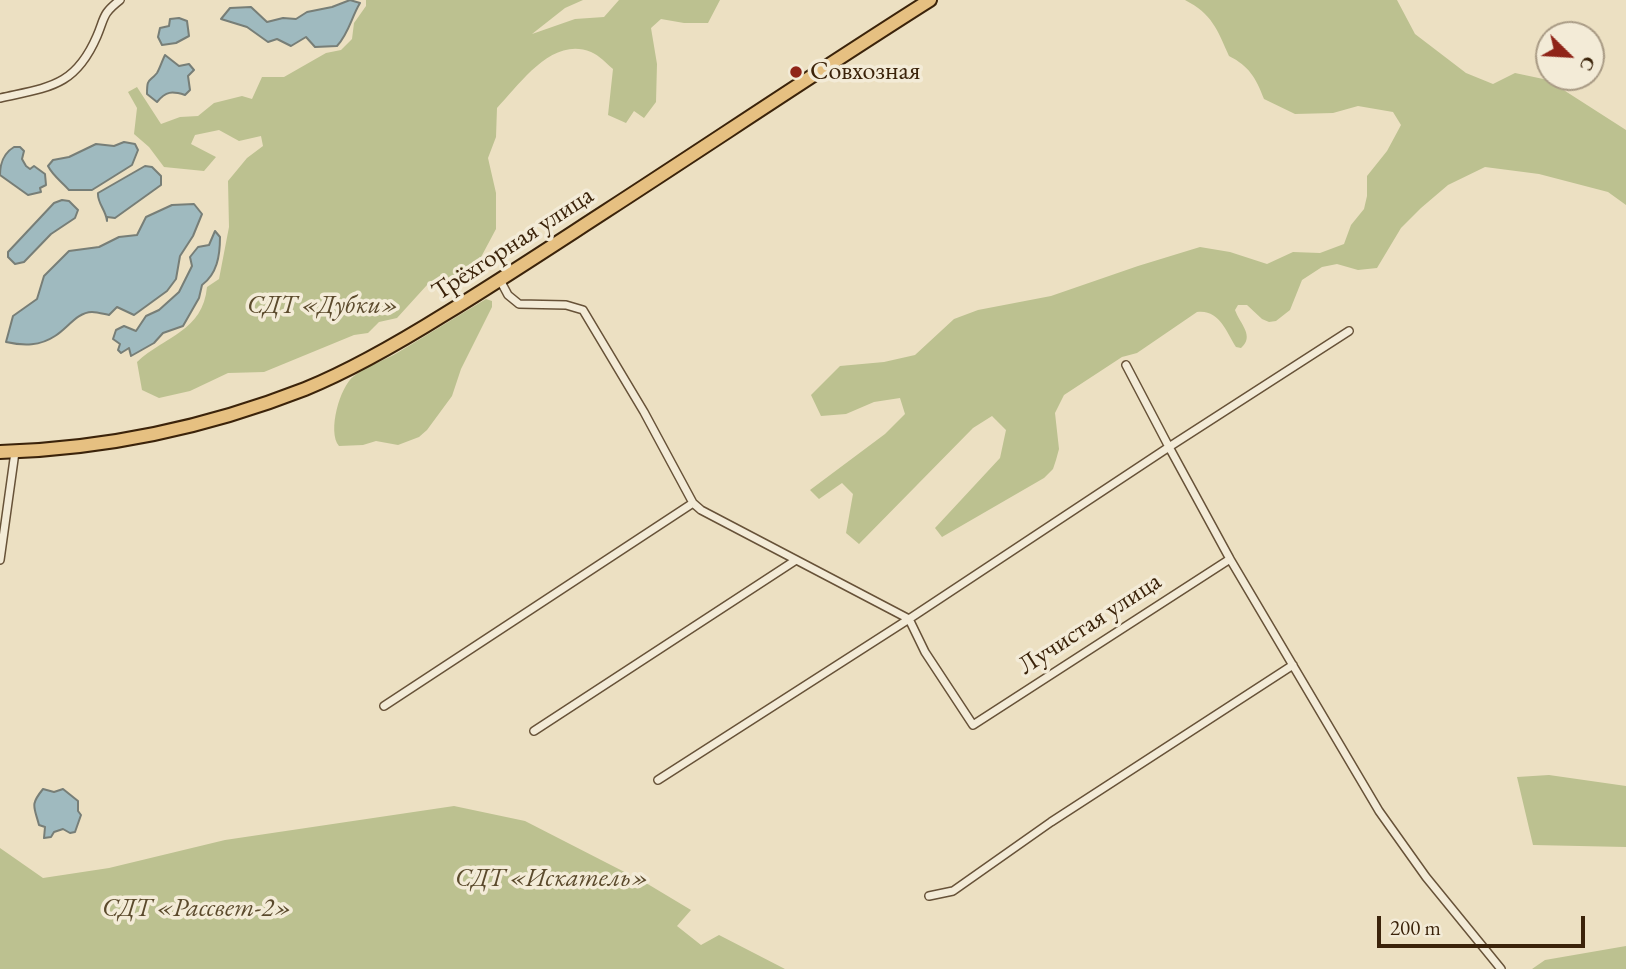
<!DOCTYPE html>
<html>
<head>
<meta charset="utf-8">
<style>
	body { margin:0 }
	#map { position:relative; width:1626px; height:969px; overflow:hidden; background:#ece0c2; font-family:"EB Garamond",serif }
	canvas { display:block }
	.north { position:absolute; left:1535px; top:21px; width:70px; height:70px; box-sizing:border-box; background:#f3ebd7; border:2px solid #a99b85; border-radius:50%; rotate:114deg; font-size:19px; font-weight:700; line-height:28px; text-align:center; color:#3b230a }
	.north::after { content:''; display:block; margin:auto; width:24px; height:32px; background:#8f2418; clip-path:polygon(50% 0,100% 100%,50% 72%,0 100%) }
	.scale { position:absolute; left:1377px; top:916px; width:208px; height:32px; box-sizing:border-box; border:4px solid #3b230a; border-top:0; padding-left:9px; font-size:21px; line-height:24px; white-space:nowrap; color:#3b230a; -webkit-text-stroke:5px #f3ebd7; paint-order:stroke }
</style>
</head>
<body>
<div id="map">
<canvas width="1626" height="969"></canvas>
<div class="north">С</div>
<div class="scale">200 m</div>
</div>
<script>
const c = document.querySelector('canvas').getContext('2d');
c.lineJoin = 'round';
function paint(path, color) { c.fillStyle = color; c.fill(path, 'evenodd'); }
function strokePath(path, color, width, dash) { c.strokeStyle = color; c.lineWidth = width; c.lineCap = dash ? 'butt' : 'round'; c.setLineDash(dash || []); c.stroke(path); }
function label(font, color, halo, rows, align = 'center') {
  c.font = font + ' "EB Garamond",serif'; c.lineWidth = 7; c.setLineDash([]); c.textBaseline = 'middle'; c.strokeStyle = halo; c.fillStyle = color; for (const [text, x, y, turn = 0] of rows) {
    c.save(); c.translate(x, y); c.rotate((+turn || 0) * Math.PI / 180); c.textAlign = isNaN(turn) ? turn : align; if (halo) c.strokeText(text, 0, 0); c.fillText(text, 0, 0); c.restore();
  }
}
const green = new Path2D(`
	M366,0h217l-18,8 -33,26 43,-15 29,-2 15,-17h101l-12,23h-24l-23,-4 -10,9 6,36 -1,38 -12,16 -10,-7 -8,12 -18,-8 5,-46c-6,-5 -14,-14 -22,-17 -39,-16 -71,32 -94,56l-1,29 -8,21 8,35v36l-16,30 -26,18 -27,8 -30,33 -18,4 -11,11 -14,2 -90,37 -36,1 -38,18 -31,7 -17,-8 -5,-28c28,-26 66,-31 70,-75l12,-8 10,-52 -1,-46 19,-23 16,-12 -2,-10 -22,5 -20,-11 -24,5 -4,9 25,13 -12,14 -40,-4 -15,-20 -15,-13 3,-26 -9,-16 9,-5 24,37 19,-7 18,-1 16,-13 28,-7 10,3 10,-22h22l42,-24 15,-3 11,-11 2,-16 12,-17z
	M1185,0h212l18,34 51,39 27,11 22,-11 33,7 78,50v75l-18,-13 -69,-18 -54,-7 -37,18 -27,23 -20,20 -24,40 -19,2 -21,-6 -15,3 -20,13 -12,30 -14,11 -7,1 -7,-3 -15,-14h-9l-3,5c5,14 20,26 6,38l-5,-1c-10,-16 -17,-38 -39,-35l-60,41 -15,4 -58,38 -9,18 4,36 -3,11 -3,9 -9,9 -102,59 -7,-9 65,-70 6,-28 -14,-14 -19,12 -114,116 -13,-11 7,-39 -11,-11 -23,16 -9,-9 75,-56 20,-20 -5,-16 -26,4 -28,12 -25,2 -10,-21 29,-29 44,-4 31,-7 39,-36 24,-9 73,-14 87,-30 62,-19 30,5 37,12 26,-12 27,1 24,-9 7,-19 13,-16 3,-13v-20l20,-25 14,-26 -8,-13 -35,-6 -25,7 -38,1 -31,-15c-8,-21 -15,-33 -35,-43 -12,-27 -17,-42 -44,-56z
	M486,299l6,2v6l-31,62 -9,27 -25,34 -8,7 -21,8 -22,-4 -13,4 -24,1c-12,-14 1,-60 15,-70 12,-10 29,-15 43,-23 30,-18 59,-36 89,-54z
	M1549,775l77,11v61l-93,-2 -16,-68z
	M454,806l71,15 121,62 45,27 -14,16 24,19 18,-10 66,34h-785v-121l43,30 66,-10 116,-28z
	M1626,946v23h-94l13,-9z`);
const water = new Path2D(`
	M350,0l10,3c-9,15 -11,30 -23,43l-22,1 -9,-10 -15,9 -14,-7 -9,3 -21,-15 -26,-8 9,-11 21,-1 16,15 16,-4 13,1 11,-7 25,-5z
	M179,18l8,3 2,15 -13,7 -14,2 -4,-8 2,-9 9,-2 1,-7z
	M165,55l14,11 10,-2 5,6 -6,6 2,14 -5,5c-13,-4 -19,-4 -28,7l-10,-8c0,-17 2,-11 10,-21 3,-5 5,-12 8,-18z
	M124,142l11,2 3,6 -6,15 -40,25h-23c-7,-8 -16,-14 -21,-24l5,-6 16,-3 27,-13 18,2z
	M14,147h6l4,4 -2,8 4,7 4,3 4,-3 11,8 1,11 -6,3 1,4 -13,3 -28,-20c0,-11 4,-22 14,-28z
	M145,166l7,1 9,9v9l-46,33 -8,-1v4c-1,-11 -10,-18 -9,-28z
	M62,200l7,1 9,9 -3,8 -24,16 -27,28 -9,2 -7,-7v-5l46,-49z
	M194,204l8,10 -9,22 -13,20 -4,23 -9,12 -33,24 -17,-8 -8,8c-5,-1 -12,-3 -17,-3 -15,0 -25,17 -37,24 -15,10 -31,10 -49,6l7,-26 24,-17 7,-23 25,-25 30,-4 20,-10 18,-2 9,-18 26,-12z
	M215,231l5,6c0,19 -3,37 -18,48l-3,13 -16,28 -20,7 -9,10 -23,13 -2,-8 -8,5 -3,-3 2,-6 -7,-5 3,-9 8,-4 12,5 10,-15 13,-6 20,-18 13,-26 -2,-9 8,-10 11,-2z
	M43,789l11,3 9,-3 15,12v10l3,4 -6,17 -5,1 -7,-4 -9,3 -3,5 -7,1 1,-11 -6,-2c-5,-19 -9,-20 4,-36z`);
const minor = new Path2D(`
	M0,98c49,-11 75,-11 97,-62 8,-19 5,-22 23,-36
	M500,280l8,15 11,9 47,1 17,5 61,102 49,91 8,7 208,109 16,33 48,73 257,-166
	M1126,365l43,82 180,-116
	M0,560l15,-108
	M384,706l309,-203
	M534,731l262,-171
	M658,780l251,-161 260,-172 61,112 149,252 47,66 75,92
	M929,896l24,-5 98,-69 242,-157`);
const trunk = new Path2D(`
	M0,452c104,-3 208,-25 305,-63 49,-20 95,-47 140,-75 54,-33 107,-68 161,-103 108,-70 215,-142 324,-211`);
const markers = [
	[796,72,7,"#8f2418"]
];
const poiNames = [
	["Совхозная",810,72]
];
const streetNames = [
	["Трёхгорная улица",513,244,-33],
	["Лучистая улица",1090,624,-33]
];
const parkNames = [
	["СДТ «Дубки»",323,306],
	["СДТ «Искатель»",552,879],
	["СДТ «Рассвет-2»",197,909]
];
paint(green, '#bcc190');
paint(water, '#9fbabf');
strokePath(water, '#777e77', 2);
strokePath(minor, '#675238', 10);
strokePath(trunk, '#3b230a', 16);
strokePath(minor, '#f3ebd7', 7);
strokePath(trunk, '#e6c081', 12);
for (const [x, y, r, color] of markers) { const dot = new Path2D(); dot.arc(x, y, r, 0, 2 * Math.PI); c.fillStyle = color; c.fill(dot); strokePath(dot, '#f3ebd7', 2.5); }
label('26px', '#3b230a', '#f3ebd7', poiNames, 'left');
label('26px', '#3b230a', '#f3ebd7', streetNames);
label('italic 26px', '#5b4a2c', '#f3ebd7', parkNames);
</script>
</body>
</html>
